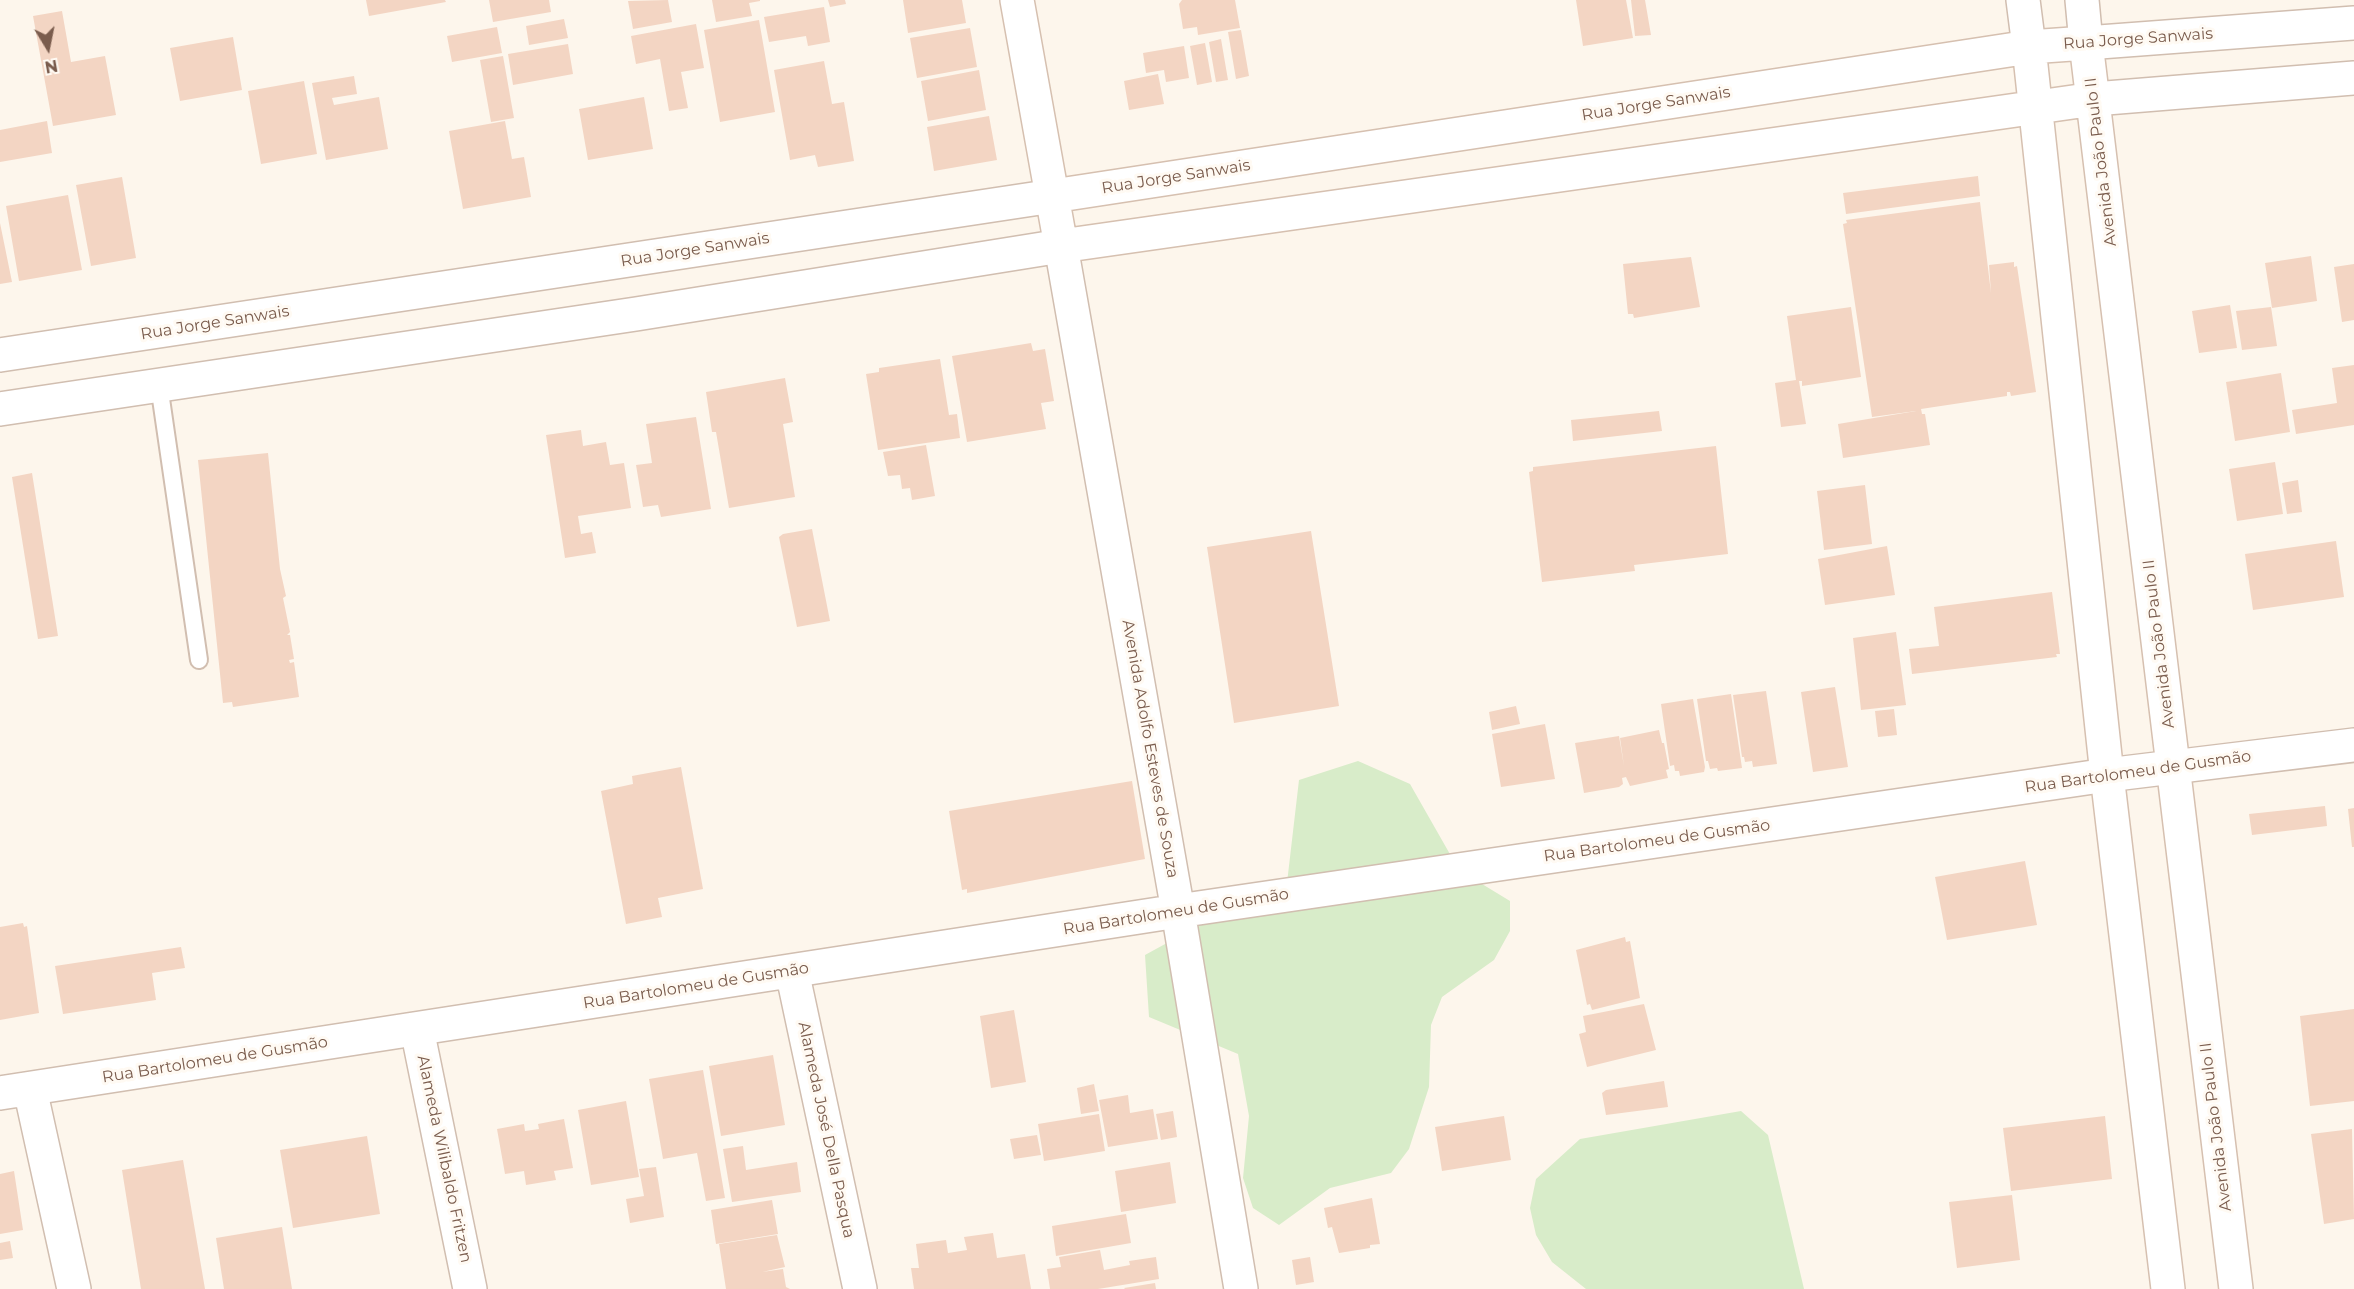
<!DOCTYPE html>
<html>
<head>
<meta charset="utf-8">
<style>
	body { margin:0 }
	#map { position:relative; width:2354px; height:1289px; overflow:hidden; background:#fdf6ec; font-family:Montserrat,sans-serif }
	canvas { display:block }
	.north { position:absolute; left:18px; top:18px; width:60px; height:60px; -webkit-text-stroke:4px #fffaf3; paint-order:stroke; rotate:170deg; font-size:16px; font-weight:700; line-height:24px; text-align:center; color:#7a5c4d }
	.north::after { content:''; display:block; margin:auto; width:21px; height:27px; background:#7a5c4d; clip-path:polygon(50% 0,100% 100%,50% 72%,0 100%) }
</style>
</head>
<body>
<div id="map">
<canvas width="2354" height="1289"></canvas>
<div class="north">N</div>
</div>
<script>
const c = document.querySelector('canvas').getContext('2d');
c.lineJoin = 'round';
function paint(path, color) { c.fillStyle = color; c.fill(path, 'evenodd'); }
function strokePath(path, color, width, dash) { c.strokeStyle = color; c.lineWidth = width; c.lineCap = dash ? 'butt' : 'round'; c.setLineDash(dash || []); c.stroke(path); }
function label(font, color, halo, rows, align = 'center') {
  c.font = font + ' Montserrat,sans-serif'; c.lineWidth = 6; c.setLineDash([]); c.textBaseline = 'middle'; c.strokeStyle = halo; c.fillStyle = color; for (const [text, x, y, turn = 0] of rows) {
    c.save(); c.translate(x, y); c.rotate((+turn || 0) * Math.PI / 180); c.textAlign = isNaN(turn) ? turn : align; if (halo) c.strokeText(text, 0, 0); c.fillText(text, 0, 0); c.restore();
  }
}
const green = new Path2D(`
	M1358,761l52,23 49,86 51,31v30l-16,29 -52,37 -11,28 -2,62 -20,62 -18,24 -61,15 -51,37 -26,-17 -10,-30 6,-62 -11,-62 -89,-37 -4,-62 53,-29 87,-26 14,-120z
	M1741,1111l27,24 36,154h-218l-34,-27 -16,-27 -6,-27 6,-29 44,-40z`);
const building = new Path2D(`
	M366,0h79l1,2 -77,14z
	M489,0h60l2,12 -58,10z
	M668,0l4,22 -39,7 -5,-28z
	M712,0h48v1l-11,2 3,13 -36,6z
	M828,0h17l1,4 -16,3z
	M903,0h59l4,23 -58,10z
	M1182,0h53l5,28 -42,7 -1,-8 -14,2 -4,-25z
	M1576,0h50l7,38 -50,8z
	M1631,0h14l6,35 -16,1z
	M824,7l6,35 -22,4 -2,-10 -37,6 -5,-25z
	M62,11l9,51 34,-6 11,59 -63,11 -20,-110z
	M564,19l4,19 -39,7 -3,-19z
	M759,20l16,92 -55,10 -16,-92z
	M696,24l8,44 -23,4 7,36 -19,3 -9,-52 -24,5 -5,-28z
	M497,27l5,26 -50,9 -5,-26z
	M970,28l7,39 -60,11 -7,-40z
	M1241,30l8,46 -13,3 -8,-47z
	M233,37l9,53 -62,11 -10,-53z
	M1221,39l7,41 -12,2 -7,-40z
	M1205,43l7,39 -15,3 -7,-39z
	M568,44l5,30 -60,11 -5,-31z
	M1184,46l5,32 -23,4 -2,-12 -18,3 -3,-20z
	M503,56l11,62 -23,4 -11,-62z
	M824,61l8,43 12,-2 10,59 -36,6 -3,-12 -25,5 -16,-90z
	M979,70l7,40 -58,11 -7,-40z
	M1158,74l6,30 -35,6 -5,-29z
	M354,76l3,18 -25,4 2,7 45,-8 9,52 -62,11 -14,-77z
	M304,81l13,73 -56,10 -13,-73z
	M644,97l9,52 -65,11 -9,-51z
	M989,116l8,44 -63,11 -7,-44z
	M47,121l5,32 -52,9v-32z
	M505,121l7,38 12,-2 7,40 -68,12 -14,-78z
	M1978,176l2,20 -134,18 -3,-21z
	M122,177l14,81 -45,8 -15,-81z
	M68,195l14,75 -63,11 -13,-75z
	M1980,202l11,91 -2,-28 25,-3v5l3,-1 19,126 -25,4 -1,-4h-3v4l-86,13 1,5h3l5,31 -87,13 -5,-34 78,-13 -44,6 -29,-193 4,-1 -1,-3z
	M0,223l12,59 -12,2z
	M2311,256l6,45 -45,7 -7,-45z
	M1691,257l9,50 -66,11 -1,-4h-5l-5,-50z
	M2354,264v56l-12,2 -8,-55z
	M2230,305l7,43 -38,5 -7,-42z
	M1851,307l10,70 -59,9v-5h-3l7,43 -25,3 -6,-44 21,-3 -9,-64z
	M2271,307l6,39 -35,4 -6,-39z
	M1031,343l2,8 12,-2 9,52 -13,2 5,26 -79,13 -15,-86z
	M940,359l9,56 8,-1 3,24 -82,12 -12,-76 13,-2v-4z
	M2354,365v60l-58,9 -4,-24 45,-7 -5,-35z
	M2281,373l9,59 -55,9 -9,-59z
	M785,378l8,44 -10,2 12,73 -66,11 -13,-76h-4l-6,-40z
	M1659,411l3,20 -89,10 -2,-21z
	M696,417l15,92 -50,8 -3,-12 -15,2 -7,-42 16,-2 -6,-39z
	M581,430l2,16 23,-4 4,23 14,-2 7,45 -53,8 3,18 11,-2 4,21 -31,5 -19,-123z
	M926,445l9,51 -23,4 -2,-12 -8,1 -2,-14 -12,1 -5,-24z
	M1716,446l12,108 -94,11 1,6 -93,11 -13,-110 4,-1v-4z
	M268,453l12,116 6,27 -3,2 7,34 -3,3h3l4,24 -5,1 1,3 4,-1 5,35 -66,10 -1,-5 -9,1 -25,-243z
	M2275,462l8,52 -46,7 -8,-52z
	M32,473l26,163 -20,3 -26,-162z
	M2298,480l4,32 -15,2 -5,-31z
	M1865,485l7,59 -48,6 -7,-59z
	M812,529l18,92 -33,6 -18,-90 4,-3z
	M1311,531l28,175 -105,17 -27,-176z
	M2336,541l8,56 -91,13 -8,-56z
	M1887,546l8,49 -70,10 -7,-46z
	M2052,592l8,62h-4l1,3 -145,17 -3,-25 30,-3 -5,-39z
	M1896,632l10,73 -45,5 -8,-72z
	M1835,687l13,80 -35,5 -12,-80z
	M1766,691l11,73 -24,3 -1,-6 -7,1 -1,-5h-2l-9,-62z
	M1731,694l11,74 -24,3 -1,-3 -7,1 -2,-8h-2l-9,-62z
	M1693,699l12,68 -1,5 -24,4 -1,-5h-4l-1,-6 -4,1 -9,-62z
	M1516,706l4,18 -28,6 -3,-18z
	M1894,709l3,26 -19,2 -3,-26z
	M1545,724l10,55 -54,8 -9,-53z
	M1659,730l3,13h2l5,26 -3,1 2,8 -38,8 -4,-9 -4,1 1,6 -4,3 -35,6 -9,-50 44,-7 5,30 -4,-28z
	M681,767l22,122 -45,9 4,19 -36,7 -25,-133 32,-7 -1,-8z
	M1132,781l13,78 -178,34v-4l-5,1 -13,-79z
	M2325,806l2,20 -75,9 -3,-21z
	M2354,808v39h-2l-4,-38z
	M2025,861l12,64 -90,15 -12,-63z
	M23,923l1,4 3,-1 12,87 -39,7v-93z
	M1625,937l1,5 4,-1 10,57 -48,12 -2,-6 -3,1 -11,-55z
	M181,947l4,21 -33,5 4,27 -93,14 -8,-48z
	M1644,1004l12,46 -69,17 -8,-33 7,-2 -3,-16z
	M2354,1009v92l-44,5 -10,-90z
	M1014,1010l12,72 -35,6 -11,-72z
	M773,1055l12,70 -64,11 -12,-70z
	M703,1070l22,128 -19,3 -9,-48 -34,6 -14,-80z
	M1664,1081l4,26 -62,8 -4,-22 4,-3z
	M1094,1084l5,27 -18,3 -4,-26z
	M1128,1095l2,18 23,-4 5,30 -50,8 -9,-47z
	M626,1101l13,76 -48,8 -13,-75z
	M1173,1111l4,26 -16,3 -5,-26z
	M1099,1114l6,37 -61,10 -6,-37z
	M1504,1116l7,44 -69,11 -7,-44z
	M2105,1116l7,63 -101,12 -8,-63z
	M564,1119l9,49 -19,3 2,9 -30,5 -2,-14 -19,3 -8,-45 27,-5 1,7 14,-2 -1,-5z
	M2352,1129l2,90 -30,5 -13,-90z
	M1037,1135l4,20 -27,4 -4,-20z
	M367,1136l13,78 -87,14 -13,-78z
	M743,1146l3,24 51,-8 4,30 -69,10 -9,-53z
	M183,1160l22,129h-64l-19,-119z
	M1170,1162l6,41 -55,9 -6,-41z
	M656,1167l8,50 -34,6 -4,-24 18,-3 -5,-27z
	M14,1171l9,59 -23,4v-60z
	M2012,1195l8,65 -63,8 -8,-66z
	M1372,1198l8,46 -10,1v3l-31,5 -7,-26 -4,1 -4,-20z
	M772,1200l6,34 -62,10 -5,-34z
	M1126,1214l5,29 -75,13 -4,-30z
	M282,1227l10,62h-68l-8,-51z
	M993,1233l4,25 28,-4 6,35h-117l-3,-21h8l-3,-24 30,-4 2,13 19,-3 -3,-13z
	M777,1235l8,32 -23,5 21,-3 3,18 4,2h-64l-7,-45z
	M10,1241l3,17 -13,2v-17z
	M1100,1250l4,20 26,-5 -1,-4 27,-4 3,22 -61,10h-48l-3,-20 14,-2 -2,-10z
	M1310,1257l4,25 -18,3 -4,-25z
	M1155,1283l1,6h-31l-1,-1z`);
const service = new Path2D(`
	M159,385l40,275`);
const minor = new Path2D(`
	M2023,0l6,47
	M2082,0l4,43 268,-20
	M2094,99l260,-21
	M1061,246l117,665 63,378
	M792,971l68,318
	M417,1029l53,260
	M30,1089l44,200
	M0,1093l1178,-182 929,-136 247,-30`);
const tertiary = new Path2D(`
	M0,355l1053,-159
	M0,409l636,-95 425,-68`);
const secondary = new Path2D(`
	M1017,0l44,246 1033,-147
	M2029,47l78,728 61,514
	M1053,196l976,-149 57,-4 150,1246`);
const streetNames = [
	["Rua Jorge Sanwais",2138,39,-4],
	["Rua Jorge Sanwais",1656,104,-9],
	["Avenida João Paulo II",2101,162,-97],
	["Rua Jorge Sanwais",1176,177,-9],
	["Rua Jorge Sanwais",695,250,-9],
	["Rua Jorge Sanwais",215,323,-9],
	["Avenida João Paulo II",2159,644,-97],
	["Avenida Adolfo Esteves de Souza",1150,749,80],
	["Rua Bartolomeu de Gusmão",2138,772,-8],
	["Rua Bartolomeu de Gusmão",1657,841,-8],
	["Rua Bartolomeu de Gusmão",1176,912,-9],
	["Rua Bartolomeu de Gusmão",696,986,-9],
	["Rua Bartolomeu de Gusmão",215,1060,-9],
	["Avenida João Paulo II",2216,1127,-97],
	["Alameda José Della Pasqua",826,1130,78],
	["Alameda Wilibaldo Fritzen",444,1159,78]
];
paint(green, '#d8ecc9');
paint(building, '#f3d5c3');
strokePath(service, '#d1beb0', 20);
strokePath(minor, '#d1beb0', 36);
strokePath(tertiary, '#d1beb0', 36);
strokePath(secondary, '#d6c0b0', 36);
strokePath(service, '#fff', 16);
strokePath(minor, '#fff', 33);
strokePath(tertiary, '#fff', 33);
strokePath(secondary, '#fff', 33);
label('16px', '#7a5c4d', '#fffaf3', streetNames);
</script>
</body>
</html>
